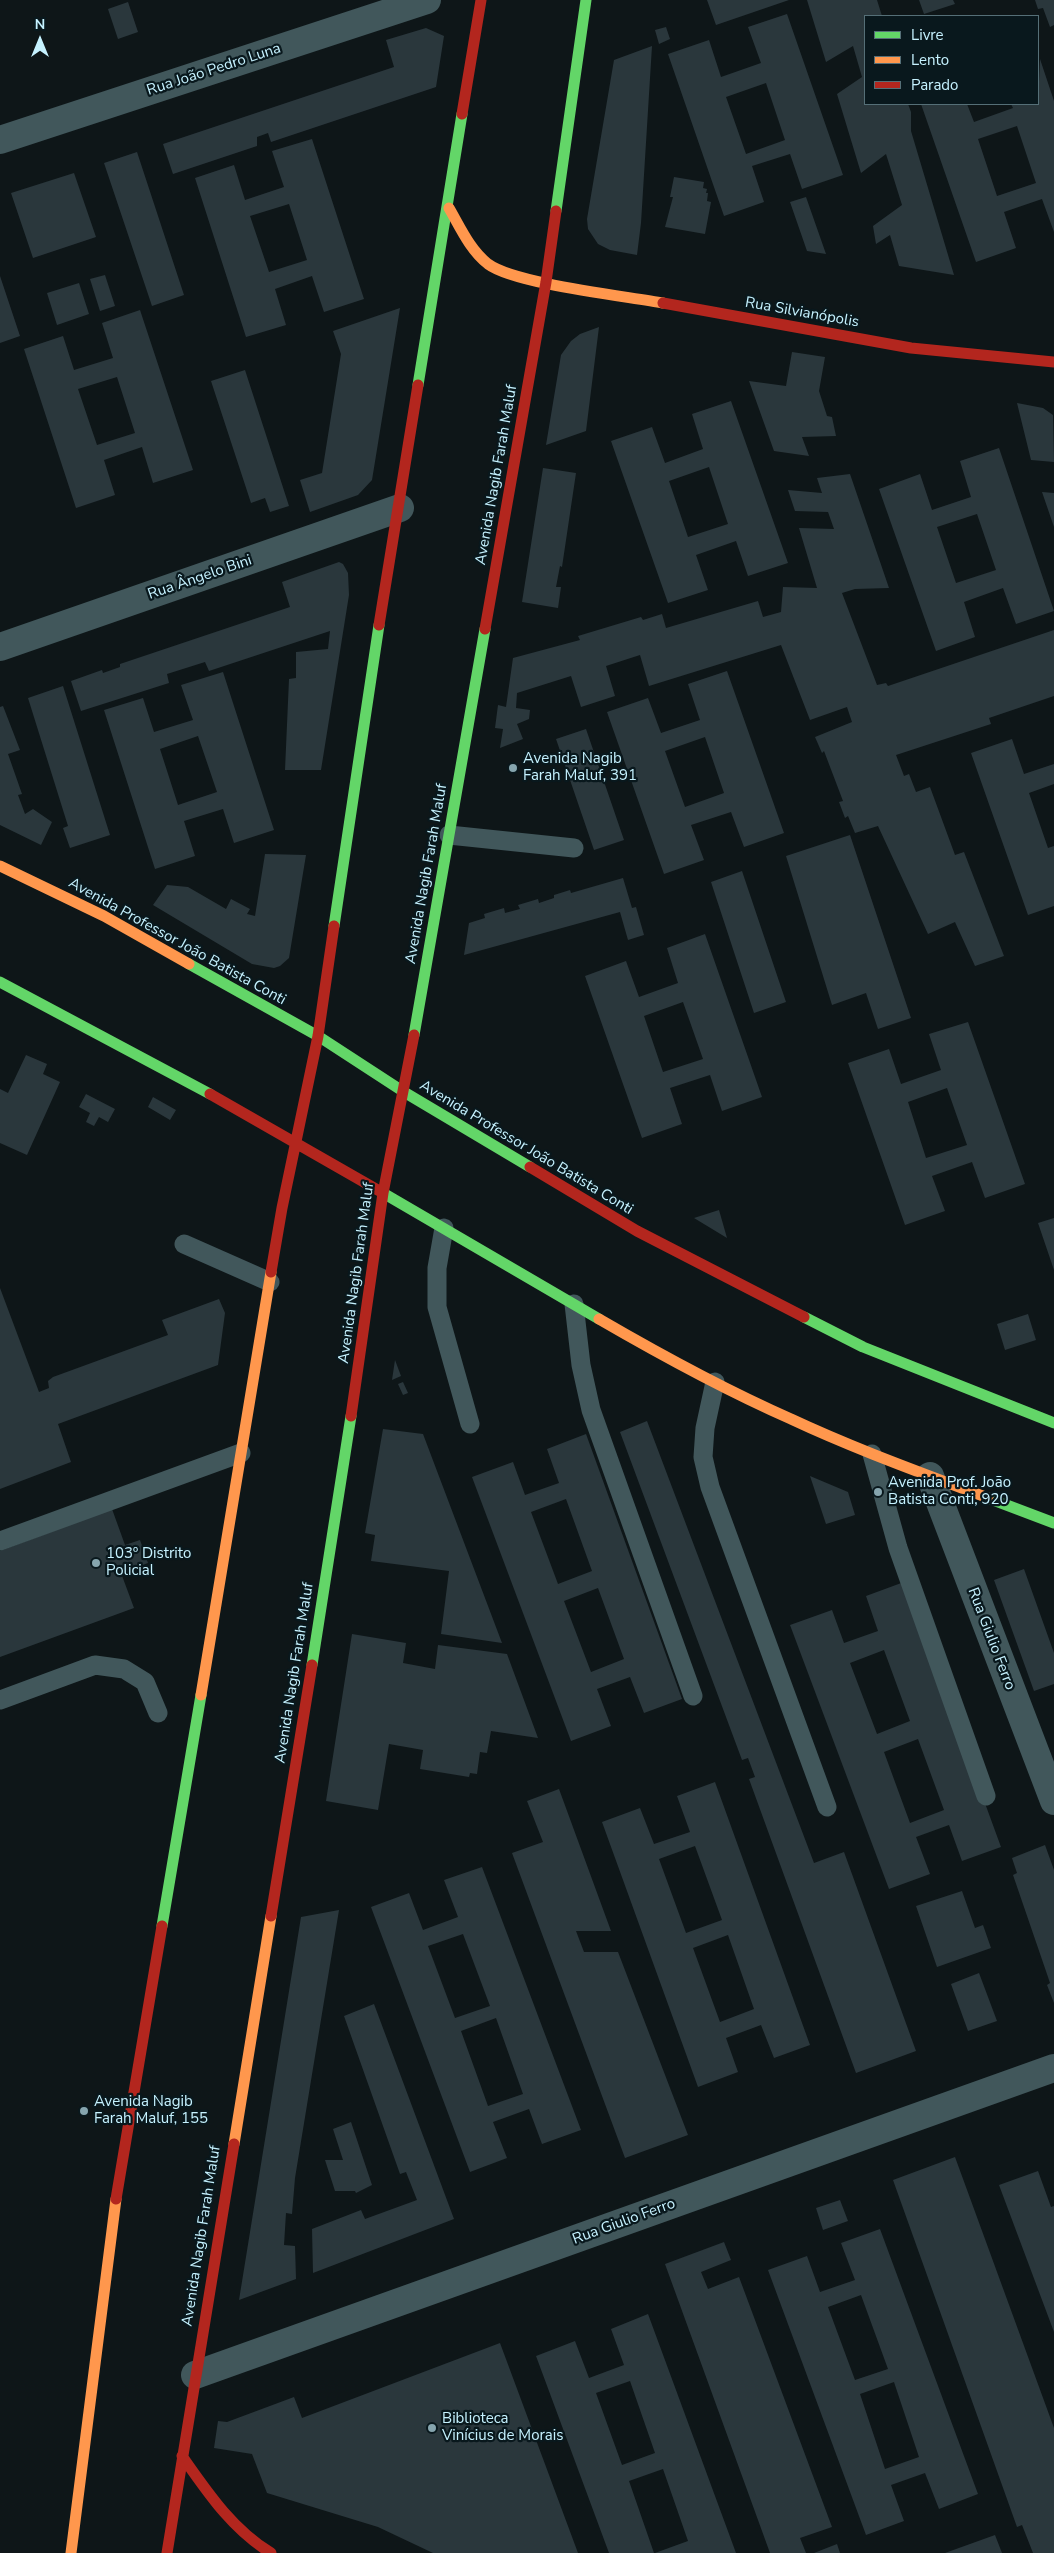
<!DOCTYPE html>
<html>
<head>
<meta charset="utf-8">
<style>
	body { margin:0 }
	#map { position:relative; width:1054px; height:2553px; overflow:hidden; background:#0e1618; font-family:"Nunito Sans",sans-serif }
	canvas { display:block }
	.legend { position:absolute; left:864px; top:15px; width:175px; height:90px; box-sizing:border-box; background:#09181d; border:1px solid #556f77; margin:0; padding:6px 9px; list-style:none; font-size:15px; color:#c6f2ff }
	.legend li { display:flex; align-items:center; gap:10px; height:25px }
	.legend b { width:25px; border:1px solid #556f77 }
	.north { position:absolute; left:15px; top:15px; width:50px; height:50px; -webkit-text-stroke:4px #09181d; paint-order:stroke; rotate:0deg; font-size:14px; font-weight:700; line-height:20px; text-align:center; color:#c6f2ff }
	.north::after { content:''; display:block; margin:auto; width:18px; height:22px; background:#c6f2ff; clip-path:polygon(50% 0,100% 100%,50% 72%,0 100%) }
</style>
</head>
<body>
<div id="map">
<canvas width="1054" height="2553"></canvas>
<ul class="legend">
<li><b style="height:6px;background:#63d668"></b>Livre</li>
<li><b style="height:6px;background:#ff974d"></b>Lento</li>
<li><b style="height:6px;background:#b3261e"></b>Parado</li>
</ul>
<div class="north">N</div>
</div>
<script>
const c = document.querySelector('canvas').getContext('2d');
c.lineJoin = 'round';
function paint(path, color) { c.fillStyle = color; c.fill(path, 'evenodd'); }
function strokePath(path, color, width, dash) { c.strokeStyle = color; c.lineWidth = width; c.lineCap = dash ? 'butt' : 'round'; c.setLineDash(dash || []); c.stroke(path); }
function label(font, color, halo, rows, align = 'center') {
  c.font = font + ' "Nunito Sans",sans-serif'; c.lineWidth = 4.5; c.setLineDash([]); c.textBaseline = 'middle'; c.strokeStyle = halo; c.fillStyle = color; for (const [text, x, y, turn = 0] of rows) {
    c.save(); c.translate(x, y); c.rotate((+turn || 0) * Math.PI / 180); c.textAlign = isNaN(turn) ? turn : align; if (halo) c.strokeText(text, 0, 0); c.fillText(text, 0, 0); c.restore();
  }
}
const building = new Path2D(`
	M707,0h82l-73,25z
	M807,0h70l5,16h-17v88h43l3,8v19l43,144 -55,-9 -9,-31 -14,9 -3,-18 29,-21 -16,-51 -25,19 -24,-79 25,-17 -9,-31 -27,16z
	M919,0h34l2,4 -31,10z
	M1035,0h19v25l-4,2 -7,-19 -5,1z
	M128,2l10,30 -20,7 -10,-30z
	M787,14l56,161 -41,14 -12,-35 -38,12 12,36 -40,14 -56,-162 41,-14 12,37 40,-14 -13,-36zM766,83l19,57 -39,14 -20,-57z
	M666,27l4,12 -11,5 -4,-14z
	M426,28l18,8 -8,51 -165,55 -3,-9 -11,4v9l-84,28 -10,-30 231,-77 -8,-27z
	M652,46l-11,177 -4,32 -27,-5 -12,-6 -10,-15 -1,-10 27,-159z
	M1040,59l14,42v131l-12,-33 -38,13 12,36 -40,14 -55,-158h46l7,18 39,-14 -2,-4h27zM1017,126l19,57 -39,13 -19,-57z
	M312,139l52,160 -40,13 -12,-36 -37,13 11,36 -40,12 -51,-159 39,-13 11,35 39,-13 -12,-36zM289,204l18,56 -38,12 -19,-56z
	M137,152l47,143 -32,11 -48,-143z
	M74,173l22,64 -63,21 -22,-65z
	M674,177l30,5 -1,6 4,1 -1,4h2l-1,8 4,1 -6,32 -40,-7 8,-30h-3z
	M806,197l20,57 -19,-3 -17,-49z
	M105,275l10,31 -15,5 -10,-32z
	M0,276l20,60 -20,7z
	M79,283l10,31 -32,11 -10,-32z
	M400,308l-28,172 -14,15 -48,17 -10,-32 22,-7 19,-119 -8,-23z
	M140,310l53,160 -40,13 -11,-36 -38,13 11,35 -39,13 -52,-159 39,-13 11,34 39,-12 -11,-35zM117,377l18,56 -38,12 -19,-56z
	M599,327l-13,104 -40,14 15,-90 10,-14 9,-7z
	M792,352l33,5 -6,34 8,25 5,1 4,19 -34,1 7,19 -35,-5 -25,-70 37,5z
	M245,370l44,136 -19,6 -5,-14 -14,5 -40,-122z
	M731,401l57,162 -40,13 -12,-35 -40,14 12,35 -40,13 -57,-162 41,-14 13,36 38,-14 -11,-35zM709,467l19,57 -40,13 -19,-56z
	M1017,403l26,5 10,7 1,47 -23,-2z
	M999,448l55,163 -38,13 -13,-36 -39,14 11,35 -39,14 -57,-162 41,-15 12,36 39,-13 -11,-36zM977,514l19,56 -40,13 -19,-56z
	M543,468l33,5 -14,94 -2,-1 -4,21h5l-3,21 -36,-6z
	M850,474l39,114 -34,1 -13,4 35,92 9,-2 2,3 166,-56v66l-65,22 2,6 -95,31 8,21 5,-2 7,18 14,-5 25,68 9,-3 40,104 -29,10 -20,-44 -27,12 -50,-108 -23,7 -7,-17 -3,2 -6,-16 4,-1 -19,-50 -2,2 -7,-16 37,-15 -5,-15 -37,13 -29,-75 -132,41 -9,-31 -34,11 9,30 -34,11 -10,-31 -54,17 -1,15 14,2 -1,9 -12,5 6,15 -23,9 3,-19 -8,-1 3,-23 8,2 7,-49 67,-18 -2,-4 63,-19 2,3 19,-6 4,14 92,-27 5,16 18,-5 2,-25 34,1 -18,-60 35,1 -6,-17 -33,-1 -7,-21 34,3 -5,-15z
	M1042,492l12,1v34z
	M339,562l4,2 5,9 1,22 -28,175h-36l4,-91 7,-1v-26l32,-3 2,-18 -121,40 -4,-9 -38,12 2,9 -88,28 -10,-30 31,-11 1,3 17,-6v-3l170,-57 -8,-25z
	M727,671l57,162 -40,14 -13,-35 -40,13 13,35 -40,14 -57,-162 41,-14 13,35 39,-13 -12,-36zM705,737l19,56 -39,14 -20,-56z
	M223,672l51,158 -40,13 -11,-34 -39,12 11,35 -40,13 -51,-159 39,-12 11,34 39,-12 -12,-35zM198,736l19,56 -39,13 -18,-56z
	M63,686l47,149 -40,13 -7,-20 5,-2 -40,-128z
	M3,706l17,44 -12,4 14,40 -4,1 7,19 8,-5 19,13 -11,23 -41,-20v-118z
	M586,729l38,111 -30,10 -38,-111z
	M1012,739l12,35 30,-10v20l-25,9 19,55 6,-2v60l-26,9 -57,-162z
	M850,835l61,183 -33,11 -12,-36 -34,12 -46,-149z
	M265,854l41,1 -17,103 -9,8 -6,2 -22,-4 -99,-59 14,-20 21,2 38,22 5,-10 19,10 -3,5 8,2z
	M742,871l44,131 -32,11 -43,-131z
	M623,878l9,30 4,-1 8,28 -16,5 -8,-28 -156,43 5,-32 16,-5 -1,-4 20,-6 1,5 15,-4 -2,-4 20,-6 1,4 15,-5v-3l16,-5 1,3z
	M705,934l57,163 -40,14 -12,-36 -40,13 12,36 -40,14 -57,-162 41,-15 13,36 39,-14 -11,-35zM683,1002l20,57 -40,13 -19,-56z
	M968,1022l57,162 -40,14 -13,-36 -40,14 13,35 -40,14 -57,-162 41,-14 12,35 40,-14 -12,-36zM947,1088l20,57 -41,13 -18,-56z
	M26,1055l21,9 -4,10 17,8 -33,73 -27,-12v-54l8,4z
	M86,1094l29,15 -7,13 -9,-5 -5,9 -8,-4 4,-9 -11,-6z
	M153,1097l23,13 -6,10 -22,-13z
	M719,1210l8,28 -33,-20z
	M1054,1218v52l-16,-47z
	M0,1288l39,104 10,-4 -1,-7 5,-4 115,-42 -6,-15 57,-21 6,14 -7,52 -160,59 13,38 -71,27z
	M1028,1314l8,26 -31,10 -8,-26z
	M395,1360l6,16 -9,4z
	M403,1382l5,11 -5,2 -5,-11z
	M647,1421l167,442 30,-11 72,199 -60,22 -107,-294 6,-2 -7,-19 -6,2 -122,-328z
	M383,1429l40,5 79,209 -61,-9 8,-63 -78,-10 4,-26 -10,-2z
	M586,1434l96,265 -38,14 -14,-36 -33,12 14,37 -40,15 -99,-264 41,-15 12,33 34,-12 -12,-34zM566,1499l26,72 -34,13 -27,-72zM598,1588l26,71 -33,13 -27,-71z
	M810,1476l38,16 7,23 -29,9z
	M112,1509l13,36 15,-5 8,23 -27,10 13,35 -134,49v-106z
	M1024,1569l30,84v31l-20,7 -40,-111z
	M904,1582l97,265 -39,14 -13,-36 -33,12 14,37 -41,15 -99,-264 42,-15 12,33 34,-12 -12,-35zM884,1650l26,71 -33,13 -27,-71zM918,1739l26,71 -34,13 -26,-71z
	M352,1634l54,9 -3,20 32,6 3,-24 69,9 31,84 -47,-7 -4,22 -7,-1 -3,22 -7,-1 -1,4 -49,-8 3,-19 -34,-6 -11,66 -52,-9z
	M715,1782l95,263 -36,13 -13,-33 -35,13 12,34 -40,15 -96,-265 38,-14 14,36 36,-12 -13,-36zM695,1846l27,74 -36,13 -27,-74zM728,1935l26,74 -34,13 -27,-74z
	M559,1789l52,142h-35l8,21h34l70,183 -63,23 -113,-305 31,-11 -16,-41z
	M1045,1845l9,25v133l-7,-18 3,-2 -2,-6 -35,-102 4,-2 -5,-15z
	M482,1867l99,263 -39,14 -13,-35 -36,13 14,36 -37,14 -99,-265 38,-14 14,37 35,-13 -14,-37zM463,1934l27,72 -35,12 -27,-72zM496,2018l27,76 -35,12 -27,-75z
	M962,1891l13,37 8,-3 8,23 -54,19 -21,-61z
	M339,1910l-44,268 -3,36 -6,-1 -2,32 11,1 1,33 -57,21 62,-383z
	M979,1973l18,48 -29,10 -17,-47z
	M374,2004l80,215 -141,54 -1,-44 49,-19 4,9 52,-19 -11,-28 -6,2 -56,-158z
	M351,2122l21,63 -16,8 -1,-2h-20l-10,-31h18l-10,-31z
	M955,2157l99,271v125h-21l-11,-28 -5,2 -124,-347z
	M1038,2171l13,36 3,-1v126l-55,-147z
	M840,2200l8,21 -25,9 -7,-22z
	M880,2229l98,265 -39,15 -14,-36 -34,12 13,36 -38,14 -98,-265 39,-14 13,36 35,-12 -14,-37zM861,2295l27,74 -33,11 -27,-73zM894,2382l25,75 -34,12 -25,-75z
	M724,2242l7,18 -30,12 7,17 31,-12 93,250 -32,11 6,15h-36l-105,-289z
	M648,2314l88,239h-81l33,-12 -25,-72 -34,12 25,72h-45l-73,-197 39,-15 14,37 35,-13 -13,-36zM630,2381l25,72 -33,12 -26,-72z
	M500,2343l78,210h-145l-55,-26 -111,-34 -15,-39 -38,-6 4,-27 9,1 67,-25 8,21z
	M995,2535l7,18h-57z
	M837,2544l3,9h-26z`);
const lane = new Path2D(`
	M449,835l125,13
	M444,1228l-7,40v39l33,117
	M184,1244l86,38
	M574,1304l7,61 10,45 102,286
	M715,1382l-10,46 -2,29 7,30 117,320
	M872,1454l26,94 88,248
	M0,1541l241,-88
	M0,1700l95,-35 29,4 21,13 13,31`);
const street = new Path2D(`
	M0,140l427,-140
	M0,647l400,-139
	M930,1476l124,325
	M195,2375l859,-307`);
const fast = new Path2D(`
	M556,211l30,-211
	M418,385l44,-271
	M334,926l45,-301
	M189,964l129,72 86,56 126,75
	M0,982l210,112
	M414,1035l71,-406
	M383,1193l216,126
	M804,1317l59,30 191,76
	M988,1498l66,25
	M312,1665l39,-249
	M162,1926l39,-231`);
const slow = new Path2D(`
	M449,208c11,19 21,42 39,56 27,20 137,32 175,39
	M0,866l104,50 85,48
	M599,1319c62,36 126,71 192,100 64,30 131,54 197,79
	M201,1695l70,-423
	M234,2144l37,-228
	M71,2553l45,-354`);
const jam = new Path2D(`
	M462,114l19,-114
	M663,303l248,45 143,14
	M379,625l39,-240
	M485,629l61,-347 10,-71
	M210,1094l173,99
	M530,1167l107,64 167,86
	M271,1272l11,-64 36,-172 16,-110
	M351,1416l32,-223 31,-158
	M271,1916l41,-251
	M116,2199l46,-273
	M182,2456c26,37 50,73 89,97
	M167,2553l67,-409`);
const markers = [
	[513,768,5,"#86a5ae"],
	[878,1492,5,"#86a5ae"],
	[96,1563,5,"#86a5ae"],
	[84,2111,5,"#86a5ae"],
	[432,2428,5,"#86a5ae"]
];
const streetNames = [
	["Rua João Pedro Luna",214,70,-18],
	["Rua Silvianópolis",802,313,10],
	["Avenida Nagib Farah Maluf",497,475,-80],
	["Rua Ângelo Bini",200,578,-19],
	["Avenida Nagib Farah Maluf",427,874,-80],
	["Avenida Professor João Batista Conti",177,942,29],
	["Avenida Professor João Batista Conti",526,1148,31],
	["Avenida Nagib Farah Maluf",357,1273,-82],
	["Rua Giulio Ferro",991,1639,69],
	["Avenida Nagib Farah Maluf",295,1673,-81],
	["Rua Giulio Ferro",624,2222,-20],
	["Avenida Nagib Farah Maluf",202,2236,-81]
];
const poiNames = [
	["Avenida Nagib",523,759],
	["Farah Maluf, 391",523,776],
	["Avenida Prof. João",888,1483],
	["Batista Conti, 920",888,1500],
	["103º Distrito",106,1554],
	["Policial",106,1571],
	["Avenida Nagib",94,2102],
	["Farah Maluf, 155",94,2119],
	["Biblioteca",442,2419],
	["Vinícius de Morais",442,2436]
];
paint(building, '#2a373c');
strokePath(lane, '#41575b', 19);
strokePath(street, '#41575b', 28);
strokePath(fast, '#63d668', 11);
strokePath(slow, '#ff974d', 11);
strokePath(jam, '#b3261e', 11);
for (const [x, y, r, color] of markers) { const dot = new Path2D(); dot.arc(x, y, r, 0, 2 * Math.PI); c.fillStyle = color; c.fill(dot); strokePath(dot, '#09181d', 2); }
label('15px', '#c6f2ff', '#09181d', streetNames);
label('15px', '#c6f2ff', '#09181d', poiNames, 'left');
</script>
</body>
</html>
